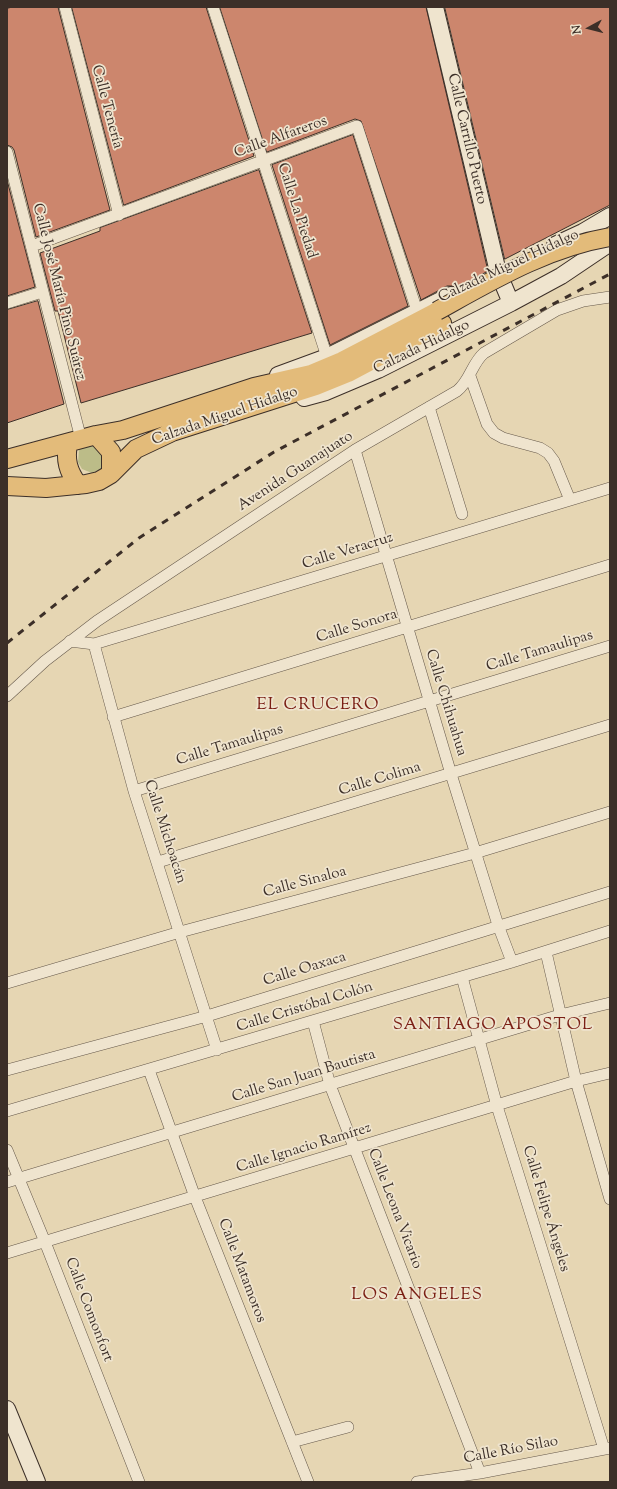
<!DOCTYPE html>
<html>
<head>
<meta charset="utf-8">
<style>
	body { margin:0 }
	#map { position:relative; width:617px; height:1489px; overflow:hidden; background:#e6d6b3; font-family:"Sorts Mill Goudy",serif }
	canvas { display:block }
	.frame { position:absolute; inset:0; border:8px solid #3c2f28; pointer-events:none }
	.north { position:absolute; left:569px; top:8px; width:40px; height:40px; -webkit-text-stroke:3px #efe4ce; paint-order:stroke; rotate:263deg; font-size:11px; font-weight:700; line-height:16px; text-align:center; color:#3c2f28 }
	.north::after { content:''; display:block; margin:auto; width:14px; height:18px; background:#3c2f28; clip-path:polygon(50% 0,100% 100%,50% 72%,0 100%) }
</style>
</head>
<body>
<div id="map">
<canvas width="617" height="1489"></canvas>
<div class="frame"></div>
<div class="north">N</div>
</div>
<script>
const c = document.querySelector('canvas').getContext('2d');
c.lineJoin = 'round';
function paint(path, color) { c.fillStyle = color; c.fill(path, 'evenodd'); }
function strokePath(path, color, width, dash) { c.strokeStyle = color; c.lineWidth = width; c.lineCap = dash ? 'butt' : 'round'; c.setLineDash(dash || []); c.stroke(path); }
function label(font, color, halo, rows, align = 'center') {
  c.font = font + ' "Sorts Mill Goudy",serif'; c.lineWidth = 3.5; c.setLineDash([]); c.textBaseline = 'middle'; c.strokeStyle = halo; c.fillStyle = color; for (const [text, x, y, turn = 0] of rows) {
    c.save(); c.translate(x, y); c.rotate((+turn || 0) * Math.PI / 180); c.textAlign = isNaN(turn) ? turn : align; if (halo) c.strokeText(text, 0, 0); c.fillText(text, 0, 0); c.restore();
  }
}
const green = new Path2D(`
	M90,443l15,5 -2,20 -11,5 -10,-4 -4,-7 1,-12z`);
const building = new Path2D(`
	M12,7h46l52,203 -74,27 -22,-87 -2,-3 -5,-2v-136z
	M72,7h134l48,149 -130,49z
	M220,7h206l62,264 -31,17 -5,-2h-5l-26,14 -60,-179 -6,-2 -88,33z
	M445,7h165v198l-105,54z
	M353,135l55,171 -78,39 -58,-180z
	M259,170l53,163 -231,70 -23,-92h-3l-15,-58 60,-22v-3z
	M7,180l28,107 -28,9z
	M38,301l26,103 -57,19v-113z`);
const street = new Path2D(`
	M65,7l54,208
	M213,7l114,350
	M7,152l74,287
	M32,246l325,-120 60,185
	M7,303l35,-11
	M470,376l17,48 7,9 9,5 37,10 8,5 6,8 16,39
	M429,407l33,107
	M355,450l96,324 47,151 14,37
	M70,641l24,3 516,-156
	M94,644l40,147 83,259
	M7,696l38,-35 52,-40 258,-171 102,-59c13,-10 15,-28 27,-38l73,-43 26,-9 27,-4
	M113,717l497,-152
	M134,791l476,-145
	M158,862l452,-137
	M546,952l30,129 34,118
	M462,977l35,129 107,343
	M7,983l173,-51 295,-79 135,-41
	M313,1021l17,64 150,388
	M7,1070l200,-54 403,-124
	M149,1070l46,127 113,285
	M7,1111l505,-149 98,-31
	M7,1150l38,92 94,240
	M7,1182l553,-167 50,-12
	M7,1253l569,-172 34,-8
	M292,1442l56,-15
	M417,1482l63,-9 130,-25`);
const secondary = new Path2D(`
	M435,7l63,265 13,31
	M555,245l28,-13 27,-16
	M278,375l49,-18 124,-62
	M304,398l22,-6 52,-22 133,-67 50,-27 49,-33
	M7,1409l30,73`);
const primary = new Path2D(`
	M96,435l15,17v22
	M68,444c-3,16 0,27 10,41
	M7,459l89,-24 27,-5 131,-43 57,-13 31,-13 94,-49
	M7,486l39,2 40,-4 13,-3 12,-7 25,-25 36,-17 144,-46 32,-13 94,-50`);
const rail = new Path2D(`
	M7,643l132,-105 135,-86 336,-178`);
const primaryBridge = new Path2D(`
	M437,311c56,-31 109,-63 173,-74`);
const streetNames = [
	["Calle Tenería",106,107,75],
	["Calle Alfareros",281,138,-20],
	["Calle Carrillo Puerto",466,139,77],
	["Calle La Piedad",296,211,72],
	["Calzada Miguel Hidalgo",509,267,-25],
	["Calle José María Pino Suárez",58,292,76],
	["Calzada Hidalgo",422,348,-26],
	["Calzada Miguel Hidalgo",225,417,-19],
	["Avenida Guanajuato",296,472,-33],
	["Calle Veracruz",348,552,-17],
	["Calle Sonora",357,627,-17],
	["Calle Tamaulipas",540,652,-17],
	["Calle Chihuahua",445,703,73],
	["Calle Tamaulipas",230,746,-17],
	["Calle Colima",380,780,-17],
	["Calle Michoacán",164,832,72],
	["Calle Sinaloa",305,883,-15],
	["Calle Oaxaca",305,970,-17],
	["Calle Cristóbal Colón",305,1008,-17],
	["Calle San Juan Bautista",304,1077,-17],
	["Calle Ignacio Ramírez",304,1149,-17],
	["Calle Leona Vicario",394,1209,69],
	["Calle Felipe Ángeles",545,1209,73],
	["Calle Matamoros",241,1271,69],
	["Calle Comonfort",88,1310,69],
	["Calle Río Silao",511,1451,-11]
];
const quarterNames = [
	["EL CRUCERO",318,706],
	["SANTIAGO APOSTOL",493,1026],
	["LOS ANGELES",417,1296]
];
paint(green, '#bcbc88');
paint(building, '#cc866d');
strokePath(building, '#3c2f28', 1);
strokePath(street, '#66594b', 12);
strokePath(secondary, '#3c2f28', 18);
strokePath(primary, '#3c2f28', 20);
strokePath(street, '#efe4ce', 11);
strokePath(secondary, '#efe4ce', 16);
strokePath(primary, '#e3bb7a', 18);
strokePath(rail, '#3c2f28', 3, [7, 7]);
strokePath(primaryBridge, '#3c2f28', 20, []);
strokePath(primaryBridge, '#e3bb7a', 18);
label('15px', '#3c2f28', '#efe4ce', streetNames);
c.letterSpacing = '1px';
label('17px', '#7a1f14', '#efe4ce', quarterNames);
c.letterSpacing = '0px';
</script>
</body>
</html>
